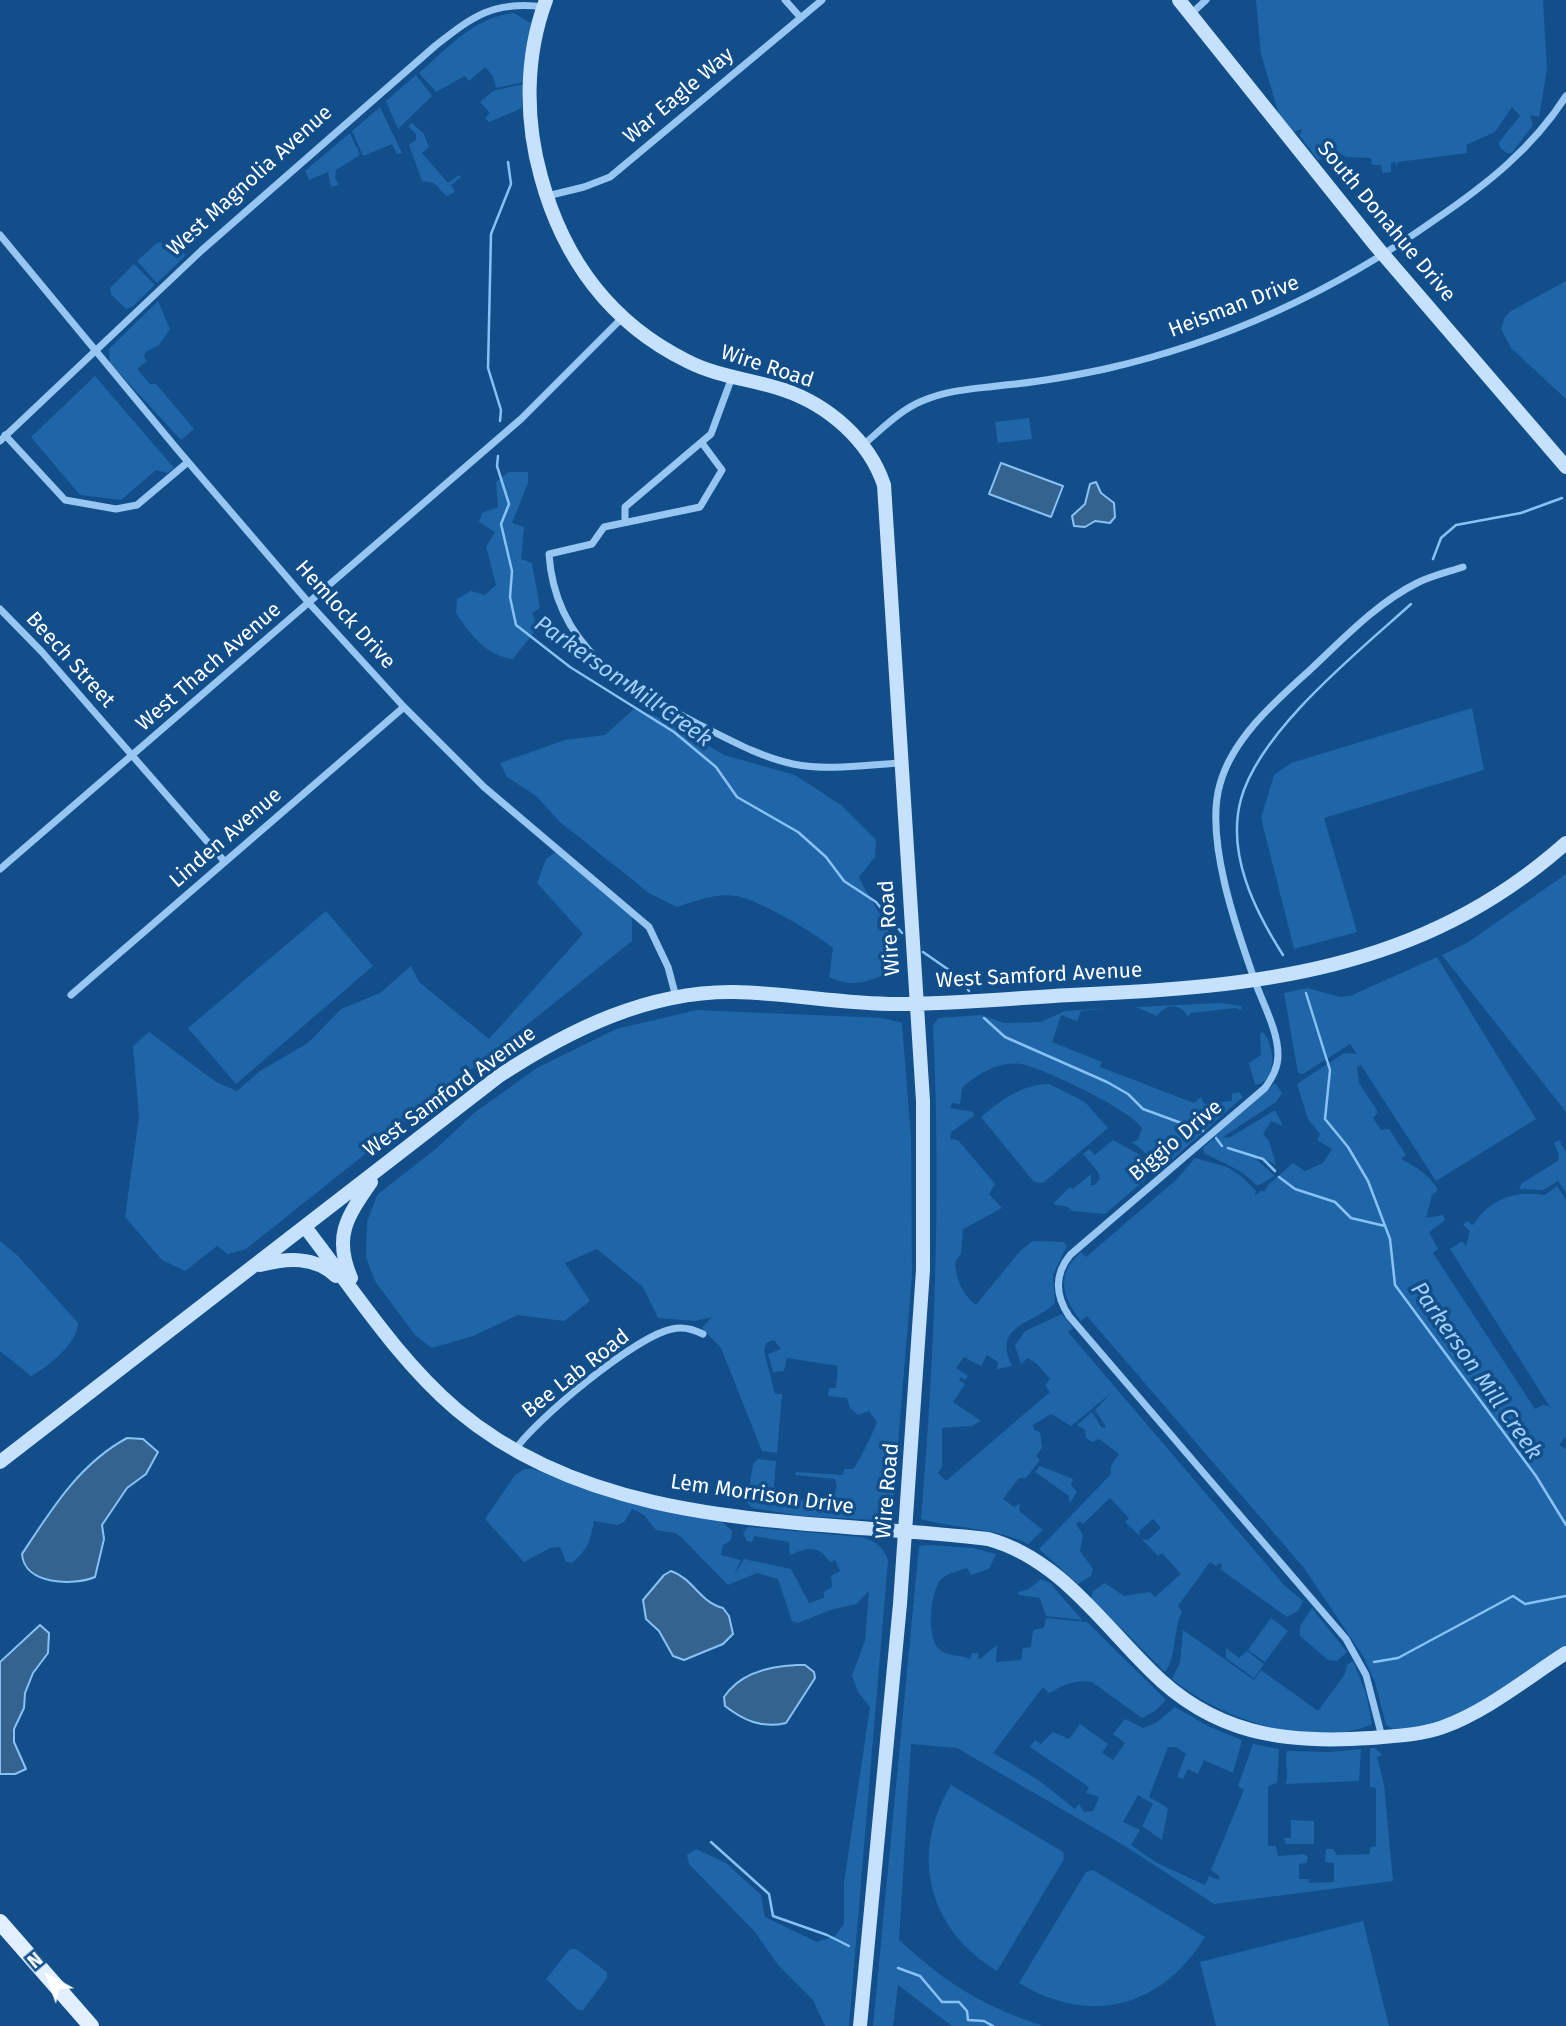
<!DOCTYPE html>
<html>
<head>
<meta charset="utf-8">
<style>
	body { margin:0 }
	#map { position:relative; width:1566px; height:2026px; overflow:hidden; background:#114e8a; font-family:"Fira Sans",sans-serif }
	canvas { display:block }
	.north { position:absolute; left:14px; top:1942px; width:70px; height:70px; -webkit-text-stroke:5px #114e8a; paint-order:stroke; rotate:320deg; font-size:19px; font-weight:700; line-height:28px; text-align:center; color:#fff }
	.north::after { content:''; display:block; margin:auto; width:24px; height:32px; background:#fff; clip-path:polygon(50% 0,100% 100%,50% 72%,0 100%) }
</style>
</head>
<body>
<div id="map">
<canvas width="1566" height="2026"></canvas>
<div class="north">N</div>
</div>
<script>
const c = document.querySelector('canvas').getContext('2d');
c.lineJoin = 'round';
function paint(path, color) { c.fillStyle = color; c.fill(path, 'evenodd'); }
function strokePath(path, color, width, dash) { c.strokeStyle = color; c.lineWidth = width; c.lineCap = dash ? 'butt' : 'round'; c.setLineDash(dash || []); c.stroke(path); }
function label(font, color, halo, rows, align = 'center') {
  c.font = font + ' "Fira Sans",sans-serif'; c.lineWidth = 7; c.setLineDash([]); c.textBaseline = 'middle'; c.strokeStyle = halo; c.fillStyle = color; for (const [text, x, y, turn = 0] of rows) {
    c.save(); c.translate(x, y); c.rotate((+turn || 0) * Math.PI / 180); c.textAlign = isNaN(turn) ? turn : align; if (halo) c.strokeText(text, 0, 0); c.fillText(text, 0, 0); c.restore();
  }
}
const green = new Path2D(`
	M1256,0h287l4,69 -8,48 -9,-2 3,10 -21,28h-5l-7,-5 -1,-6 21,-26 -8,-9 -17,25 -29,13 1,8 -69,9 -2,4 -1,-4 -4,1v9l-9,1 -1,-8h-9l-1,-7 -25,-1 -18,-10 -1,10 -9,3 -18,-24 2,-7 -17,6 -24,-81z
	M514,13l18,11 -8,58 -28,6 -3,-12 -8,-9 -16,14 -4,-5 -29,16 -17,-19c29,-25 55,-56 95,-60z
	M416,75l16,21 -34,33 -12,-28z
	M523,84l-1,24 -33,14 -4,-4 5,-5 -10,-11 13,-11z
	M380,107l22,46 -5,1 -5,-10 -29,12 -11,-25z
	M412,123l12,11 5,13 -7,6 26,30 11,-8 2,2 -10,8 4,7 -9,4 -12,-13 -12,-2 -13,-36 7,-5v-6l-8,-8z
	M350,133l10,22 -24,15 -1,8 4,7 -8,2 -3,-15 -19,8 -4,-9z
	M158,242l25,8 2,6 -28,27 -20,-22z
	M134,264l21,21 -23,22 -6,2 -15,-15 -1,-6z
	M1566,281v118l-55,-51 -10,-19 4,-12 6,-6z
	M158,301l12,28 -11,16 -13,7 -2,5 3,4 -10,8 13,15h6l38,45 -13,11 -71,-77 -1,-14z
	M95,376l79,92 -6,5 -12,-3 -35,30 -41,-5 -49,-58z
	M1029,418l3,21 -34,4 -3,-21z
	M509,472h19v11l-16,40 12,4 -3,32 11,4 8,45 -8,5 6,14 -25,32c-28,-4 -42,-24 -57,-46l1,-14 14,-8 14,4 11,-10 -10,-38 9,-15 -16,-10 3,-9 16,-6 -2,-25z
	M1472,708l12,62 -160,48 33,114 -63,17 -33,-131 13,-43 17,-12z
	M634,709l29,10 61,36 71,20 46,30 35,35 -1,17 -16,20c13,30 43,59 34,94 -25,10 -38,18 -64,6l4,-29c-16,-14 -76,-49 -97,-52 -18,-3 -42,5 -59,11l-28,-14 -89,-71 -24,-26 -29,-19 -7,-14 65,-23 40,-5z
	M558,850l74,61v30l-386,308 -18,5 -11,-8 -32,25 -23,-11 -37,-43 14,-100 -6,-71 16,-14 67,50 21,9 23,-20 48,-28 33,-34 39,-16 31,-27 8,16 70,57 94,-105 -46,-51 9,-24z
	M1566,874v238l-124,-157 25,-12z
	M326,911l47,55 -137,118 -48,-56z
	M1437,957l99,162 -100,62 -75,-116 -4,2 2,16 19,29 -5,6 8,12 8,-1 17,26 -5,4c15,8 28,15 37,31l-6,5 -6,23 17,-3 2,5 -16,12 9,17 -5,4 102,156 8,-4 6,1 8,12 -107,-169 12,-8 4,5 4,-15 -7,-6 4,-4 6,4c17,-26 41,-35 72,-30l12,-9 9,14v237l-7,8 7,4v199l-111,70 -35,9 -27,2 -7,-4 -11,-43 -12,-26 -59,-88 -217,-252 -6,5c-20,-25 -25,-47 0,-69l5,5 91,-78 18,-21 32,9 14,9 15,15 -1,5 7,-6 2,2 5,-8 24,-21 12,8 18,-8 9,-14 -15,-9 3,-6 -12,-15 -11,-35 47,-31 13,1 -7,-10 -47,30 -5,-1 -14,-80 23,-5 33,9 10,-1z
	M1220,1003l21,3 1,4 -7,-2 -44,5 -3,4c-7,-14 -22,-14 -31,-1l-21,-9z
	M1104,1008l-23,3 -4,10 -16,-6 -9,27 50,20 -2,5 94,36 7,-6 3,7 28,-3v-7l7,-2 4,5 -77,68 -5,1 -29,-24 6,-2 4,-12c-8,-16 -102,-62 -122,-64 -21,-3 -44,11 -58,24l-2,16 -8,-1 -2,5 23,4 1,4 -23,16 -1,7 8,1 37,44 -6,10 13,14 -39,21 -2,25 -6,8c1,17 7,32 21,43l45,-55 12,-9 31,1 3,4 -14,29 2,28c-21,22 -63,20 -43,63l-15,3 1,-7 -11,-7 -6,11 -17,-9 -8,11 12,8 -3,4 -4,-3 -2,3 6,4 -12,18 28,19 -10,5 -29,2v38l-4,7 8,8 104,-89 -5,-7 5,-6 -13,-15 -9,-6 -7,6 -6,-18 10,-15 37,-17 11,14 -5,4 216,253 19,16 -5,10 -11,6 -67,-48 2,-4 -2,-2 -4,3 -6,-4 -32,44 4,6c-10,20 -4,42 -17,60l-74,-74 2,-7 12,-8 19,13 26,-4 5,5 26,-23 -19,-21 -4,3 -16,-17 6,1 13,-12 -8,-9 -14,12 1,5 -15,-14 4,-4 -19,-20 -27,26 -4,-3 -3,3 7,11 -3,16 13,18 -2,7 -13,8 -39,-35 72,-75v-8l8,-12 -20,-15 -7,3 -6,-4 -1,-8 -8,-5 15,-13 10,16 4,-1 -11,-17 16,-17 -40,33 -20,-12 -18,11 1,5 6,2 2,16 -6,8 4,4 -14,18h-7l-16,21 11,8 6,-3 -1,7 24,19 -15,14c-33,-17 -74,-15 -107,-25 14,-164 20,-329 12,-493l5,-8 43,-3 23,8 37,-1 24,-11z
	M697,1010l185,8 20,5 9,116 1,136 -19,229 -7,10 -11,6 -73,-4 -50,-8 -5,-6 6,-38 5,-5 18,2 -2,25 9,12 49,5 5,-17 -2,-7 -40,-4 1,-3 47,3 1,-6h9c4,-3 23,-42 24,-47l-8,-11 -11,4 -8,-7 -3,-10 -19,-2 1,-8h7l2,-22 -51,-8 -3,13 -11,1 -5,-18 13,-5 -7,-9 -8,3 -2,8 11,43h7l-5,59 -15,-2 -41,-103 -19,-20 10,-11 -17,4 -37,-3 -15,-31 -46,-38 -32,14 25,38 -26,20 -46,-6 -45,21 -41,12 -17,-13 -40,-54 -9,-24 1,-35 10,-27 60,-47 37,-35 63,-45 79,-39z
	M1263,1032c12,13 15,50 -8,53l-6,-22 12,-8 -1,-21z
	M1275,1083l7,10 -6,9 -53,35 6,1 46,-28 8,16 -12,-5 -8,13 6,7 7,24 -20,-10 1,5 18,16 -18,10c-16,-18 -33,-22 -53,-33l-1,-5 10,-9 3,1 -1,-4z
	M1049,1084l36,18 23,26 -65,55 -9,-1 -53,-65c19,-16 41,-33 68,-33z
	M1113,1140l27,15 -6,10 12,14 -41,35 -33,-3 -4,-4 -15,-3 17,-17 3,2 18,-15v11h4l5,-6 -2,-7 -15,-18 6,-5 6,6z
	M1559,1140l7,12v40l-8,-11 -15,9 -24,-1 3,-6 36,-22 1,-7 -5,-11z
	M0,1241l18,15 60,67c-1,21 -30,44 -47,53l-31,-25z
	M1040,1466l33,13 -2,6 6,7 -8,12v-8l-34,-24z
	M525,1469h8l81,30 106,21 12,11 -1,9 -8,5 -2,10 20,5 -8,17 11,-18 47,10 18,34 15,-5v-6l8,-5 -1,-11 9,-5 -5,-11 -5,2c-13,-18 -22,-14 -40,-7l-1,-13 -35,-6 -2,6 -5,-1 -4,-8 5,-6 113,10c14,4 22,9 27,23l-39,466h-24l-12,-26 -35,-35 -23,-33 -66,-68 -2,-9 9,-6 30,14 35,32 4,22 52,25 18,-6 9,-12v-41l26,-176 -12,-15 -6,-17 13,-34 4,-50 -13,13 -26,6 -32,13 -6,-2 -14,-42 -21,-6 -29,12 -47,-48 -6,-4 -19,-3 -12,-15 -12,-6 -8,13 -7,3 -23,-4c-4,20 -5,27 -22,42l-6,-1 -6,-15 -10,1 -26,14 -39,-43 30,-44z
	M930,1545l43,3 23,6 -7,15 -18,6 -4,-7c-9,3 -19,5 -26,11 -11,13 -15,58 -2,70 8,8 21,5 31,10l2,-6h6l1,7 18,-15 -1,17 25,-2 2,-12 8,-1 2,-17 11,-2 2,-10 41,4 79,78 -11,11 -13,7 -50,-36c-17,-3 -29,3 -43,11l-6,-6 -50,66 44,26 38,30 4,-5 5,8 9,-1 6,-14 -13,-4 3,-6 -59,-40 5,-7 6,4 12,-12 16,7 11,-15 28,20 -6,9 11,7 12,-17 -12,-9 12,-15 18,9 13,-5 19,-16 35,20 32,13 -9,33 -29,-13 -6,14 -10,-5 -5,10 -6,-2 9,-23 -10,-7h-8l-19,50 19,11 -6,32 -20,-14 11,-22 -15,-9 -15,27 17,8 -9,15 26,18 48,22 4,-9 9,4 2,-3 -9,-7 33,-80 -6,-4 15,-42 26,5 -2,34 -9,3v60h8l2,10 26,-2 4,3 -2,6 -7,1v15h10v4l25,-1v-19l-9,-1 1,-13h7l4,6 33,-1v-7l6,-1v-58l-6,-1v-39h5l7,7 -5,2 7,28 9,96 -179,23 -89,-58 -168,-98 -46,-4 -12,196c47,43 84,67 145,86h-92l-54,-41 -5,41h-20l46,-480z
	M1041,1579l9,4 32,37 -36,-4 -6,-18 -21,-3 -1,-3 11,-3z
	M1312,1608l35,44 -10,9 -9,-1 -28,-24v-10z
	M1271,1618l17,13 -23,31 -17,-12z
	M1183,1630l71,50 7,-10 57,41 27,-37 2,-9 6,-4 13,32 6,31c-57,26 -149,-3 -200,-45l8,-16z
	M1226,1648l13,10 8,-7 17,13 -10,14 -28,-20z
	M1361,1749l-2,32 -73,3c3,-12 -2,-24 1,-33l43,1z
	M951,1785l112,67 1,7 -67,112c-69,-42 -88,-117 -46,-186z
	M1291,1820l23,1v23h-28l-2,-6h7z
	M1093,1870l112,67c-44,71 -115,89 -186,46l67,-111z
	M1363,1921l26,105h-173l-16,-64z
	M570,1949h6l31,23v6l-24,32h-5l-32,-31z`);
const water = new Path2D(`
	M1001,463l62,23 -12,31 -62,-23z
	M1096,482l5,11 13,10 1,14 -5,6 -15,-2 -10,6 -11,-1 -2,-10 13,-12 5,-20z
	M127,1438l16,1 15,13 -12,22 -19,14 -25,37 2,14 -9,38c-21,9 -71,8 -73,-23 29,-44 57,-90 105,-116z
	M671,1571c23,8 28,31 52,37l6,8 4,18 -10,10 -39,16 -11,-4 -14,-25 -13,-12 -3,-19 21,-25z
	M40,1625l9,8 -1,20 -15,20 -8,20 -1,15 -10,21v13l12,27 -11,5h-15v-112z
	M797,1665h8l9,7 1,6 -29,45c-24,6 -43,-3 -61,-17l-1,-9c16,-24 45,-31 73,-32z`);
const stream = new Path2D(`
	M500,421l1,-11 -13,-42 3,-134 20,-50 -3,-22
	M498,456l-1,10 12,38 -8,20 11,47 -2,26 6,28 54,42 104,65 42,35 21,30 61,35 28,25 18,24 32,21 26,31
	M1433,559l8,-21 15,-13 65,-12 41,-15
	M923,952l39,27 7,12
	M1283,955c-28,-44 -57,-101 -42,-156 19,-69 117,-147 170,-195
	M1306,993l24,77 -5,49 23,28 20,34 22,58 5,46 141,191 30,49
	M984,1018l21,19 102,45 21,12 15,15 60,22
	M1216,1138l6,8
	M1228,1148l35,11 12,12
	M1279,1177l16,12 40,13 16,16 34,8
	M1374,1662l24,-4 115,-62 12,8 41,-8
	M711,1842l58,52 4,22 54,19 22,11
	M898,1968l22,8 22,26h17l8,9 1,9 16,1 9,5`);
const street = new Path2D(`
	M785,0l16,18
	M1191,14l15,-14
	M547,196l37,-9 26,-10 212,-177
	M0,235l177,214 132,154 95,104 80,80 165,140 19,40 8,30
	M5,435l60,65 51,9 21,-4 51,-43
	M0,441l202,-191 233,-204c37,-29 58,-46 109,-39
	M702,443l20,27 -22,37 -96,20 -12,17 -43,10c6,93 76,133 151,171 30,15 60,32 93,39 35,7 72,1 107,-1
	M863,445c19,-16 37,-35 59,-44 28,-12 54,-12 83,-16 34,-3 67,-9 100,-16 120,-27 231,-79 331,-150 50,-34 97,-71 130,-123
	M625,522v-15l86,-73 21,-57
	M0,609l42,43 183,210
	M0,869l521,-450 102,-102
	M71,995l333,-288
	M515,1450c21,-31 121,-114 157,-121 11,-3 21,0 31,5
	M1382,1737l-16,-62 -20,-36 -277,-323c-14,-21 -15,-41 1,-61l195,-167c7,-10 13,-20 13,-33 0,-24 -14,-49 -22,-71 -19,-53 -52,-146 -36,-200 13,-47 57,-84 91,-115 33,-31 66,-66 106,-86 14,-7 31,-11 46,-16`);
const secondary = new Path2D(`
	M546,0c-21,56 -21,120 -5,177 22,81 69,146 146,184 31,16 64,18 97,29 44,15 85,50 100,95l39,616v169l-23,334 -40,422
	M1179,0l197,246 190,221
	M305,1227c48,62 92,132 152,183 146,123 353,108 531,129 70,19 112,82 162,131 63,64 134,74 220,68 24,-2 51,-3 73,-11 44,-16 84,-49 123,-74
	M260,1265c28,-7 54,-9 76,11
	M351,1278c-18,-42 -4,-61 20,-96
	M0,1462l499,-386c70,-46 149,-85 235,-84 55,1 108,12 163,12 58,0 116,-6 174,-9 185,-8 350,-23 495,-152`);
const primary = new Path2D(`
	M0,1922l91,104`);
const streetNames = [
	["War Eagle Way",679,96,-40],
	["West Magnolia Avenue",250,181,-42],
	["South Donahue Drive",1386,222,50],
	["Heisman Drive",1234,307,-21],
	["Wire Road",767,367,18],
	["Hemlock Drive",345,615,48],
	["Beech Street",70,660,48],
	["West Thach Avenue",209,667,-41],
	["Linden Avenue",226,838,-41],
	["Wire Road",890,928,-94],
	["West Samford Avenue",1039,976,-3],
	["West Samford Avenue",450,1092,-36],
	["Biggio Drive",1176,1141,-40],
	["Bee Lab Road",576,1374,-38],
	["Wire Road",888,1491,-85],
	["Lem Morrison Drive",762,1495,8]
];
const waterNames = [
	["Parkerson Mill Creek",623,682,35],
	["Parkerson Mill Creek",1476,1371,55]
];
paint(green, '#1f66a9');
paint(water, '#35638f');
strokePath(water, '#88c2f5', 2);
strokePath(stream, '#88c2f5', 2.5);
strokePath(street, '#97c6f2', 7);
strokePath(secondary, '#c5e1fc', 14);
strokePath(primary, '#e1efff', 16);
label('21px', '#fff', '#114e8a', streetNames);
label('italic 23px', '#a2d0f9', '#114e8a', waterNames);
</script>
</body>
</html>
